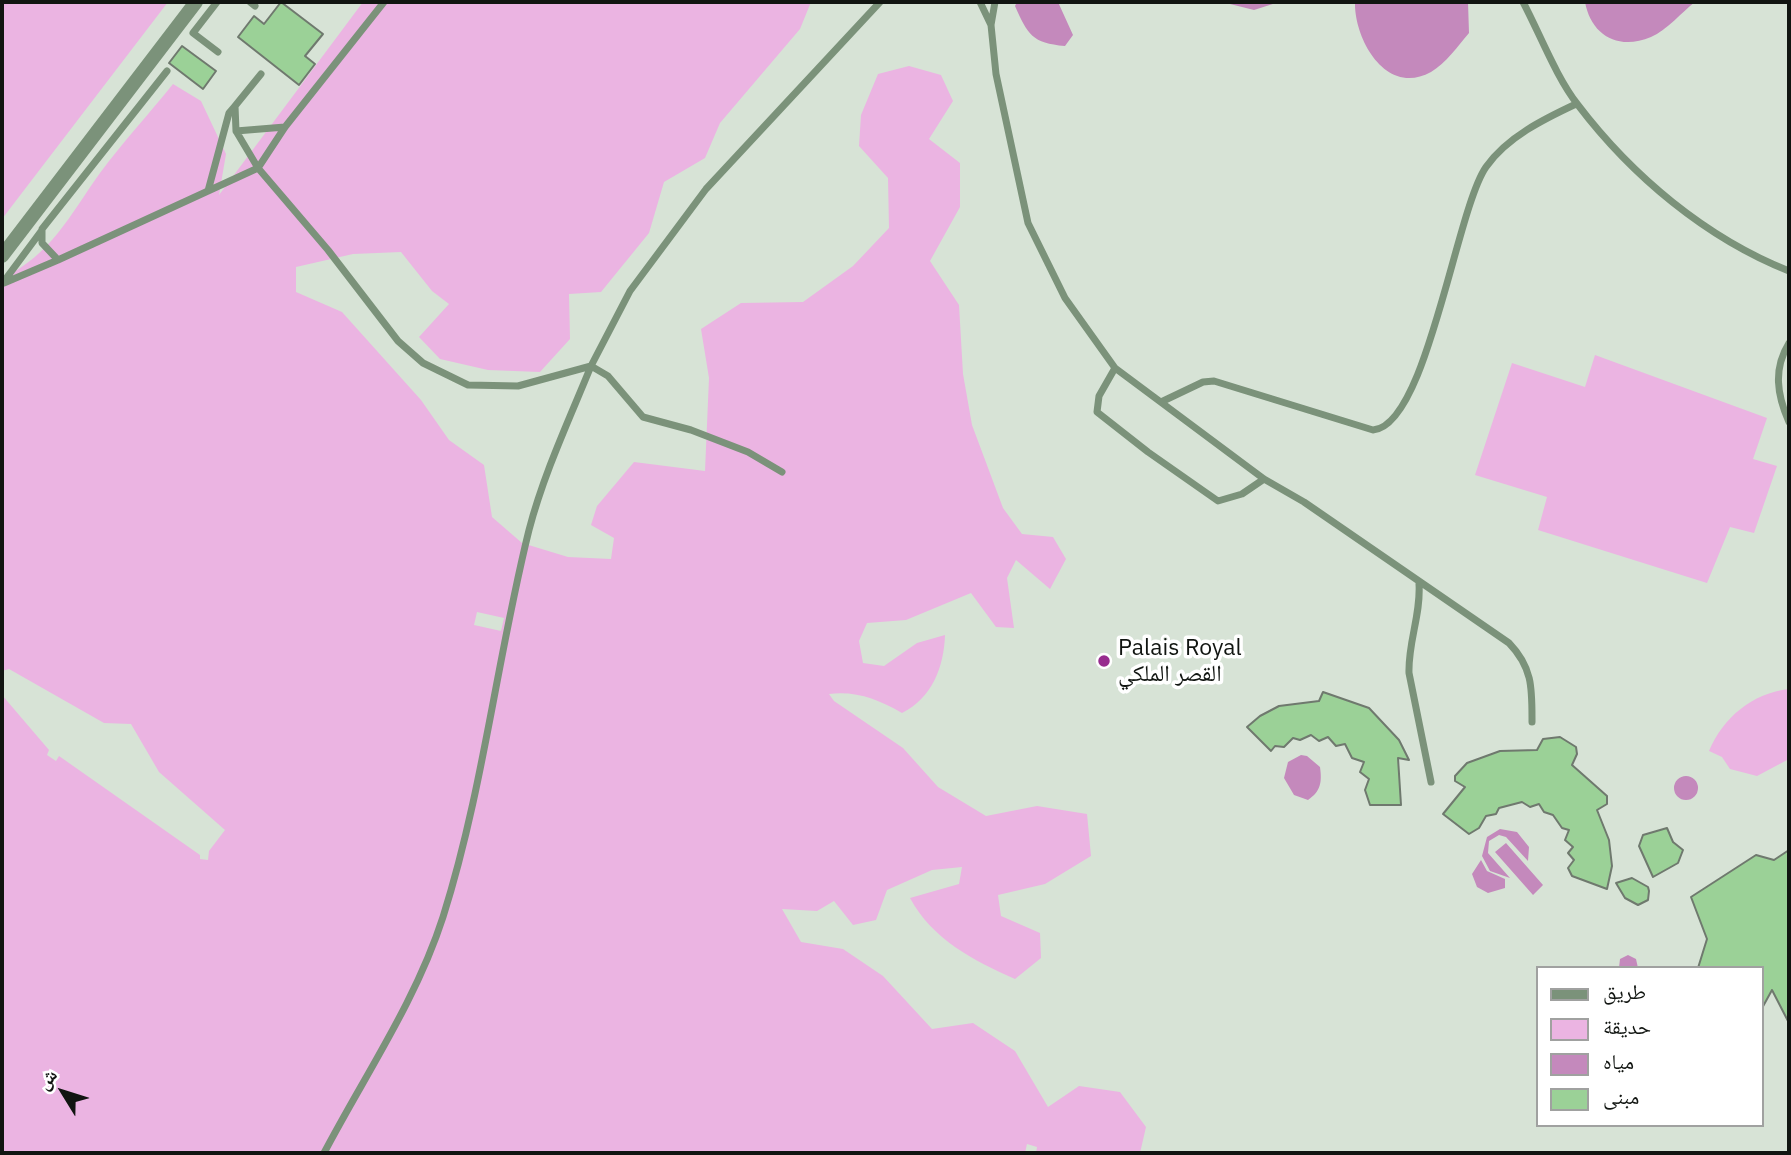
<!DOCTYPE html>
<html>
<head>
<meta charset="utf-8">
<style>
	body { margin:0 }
	#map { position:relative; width:1791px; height:1155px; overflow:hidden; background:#d7e3d6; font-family:"IBM Plex Sans","Noto Naskh Arabic",sans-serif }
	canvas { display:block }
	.frame { position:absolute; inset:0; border:4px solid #111511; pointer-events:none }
	.legend { position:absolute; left:1536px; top:966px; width:228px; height:161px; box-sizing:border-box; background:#fff; border:2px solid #a0a1a0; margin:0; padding:9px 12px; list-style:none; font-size:21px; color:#111511 }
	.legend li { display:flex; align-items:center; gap:14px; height:35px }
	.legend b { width:35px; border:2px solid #a0a1a0 }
	.north { position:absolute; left:28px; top:1057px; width:70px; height:70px; -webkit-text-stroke:5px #fff; paint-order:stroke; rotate:308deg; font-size:19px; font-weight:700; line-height:28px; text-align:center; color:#111511 }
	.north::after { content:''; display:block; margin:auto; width:24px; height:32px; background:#111511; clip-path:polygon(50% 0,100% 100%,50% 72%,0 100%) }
</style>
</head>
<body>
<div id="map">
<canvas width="1791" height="1155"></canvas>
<div class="frame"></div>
<ul class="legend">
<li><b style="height:9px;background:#7b927a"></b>طريق</li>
<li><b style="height:19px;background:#ebb4e2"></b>حديقة</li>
<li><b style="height:19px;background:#c489bc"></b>مياه</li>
<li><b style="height:19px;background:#9bd197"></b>مبنى</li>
</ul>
<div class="north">ش</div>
</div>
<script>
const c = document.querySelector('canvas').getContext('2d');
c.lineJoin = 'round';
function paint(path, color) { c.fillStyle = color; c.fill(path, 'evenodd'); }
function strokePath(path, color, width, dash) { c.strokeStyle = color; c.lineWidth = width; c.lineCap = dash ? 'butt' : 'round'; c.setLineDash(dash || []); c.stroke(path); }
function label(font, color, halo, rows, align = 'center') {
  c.font = font + ' "IBM Plex Sans","Noto Naskh Arabic",sans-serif'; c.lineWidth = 7; c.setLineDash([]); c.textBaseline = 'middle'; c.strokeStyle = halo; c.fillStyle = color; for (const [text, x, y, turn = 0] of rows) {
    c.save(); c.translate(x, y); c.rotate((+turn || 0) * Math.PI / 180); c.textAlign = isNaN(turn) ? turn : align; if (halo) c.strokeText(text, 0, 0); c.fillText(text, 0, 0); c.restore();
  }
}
const green = new Path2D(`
	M2,2h166l-166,217z
	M363,2h448l-11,27 -80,94 -15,35 -41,24 -15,51 -48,59 -32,2 1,45 -30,33 -52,-2 -48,-11 -21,-22 30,-33 -17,-13 -31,-39 -48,2 -57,13v25l46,20 79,88 28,40 35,25 8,52 30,26 46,14 43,2 3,-21 -23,-13 6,-19 37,-44 71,9 4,-93 -8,-49 40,-26 62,-1 50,-36 36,-38 -1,-50 -29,-32 2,-31 17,-41 31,-8 32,9 12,26 -24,38 31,24v44l-30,54 29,44 4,69 9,51 31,83 19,26 31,3 13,22 -16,30 -34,-29 -9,18 7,50 -18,-1 -25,-34 -65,27 -39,3 -8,18 4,22 21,3 33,-23 28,-8c-1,32 -13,63 -43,78 -25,-14 -45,-22 -73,-19l5,7 69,47 35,39 48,29 51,-10 50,8 4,42 -46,28 -47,11 3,21 39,17 1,25 -26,21c-41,-18 -83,-40 -105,-81l49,-14 3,-17 -30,3 -45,20 -11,30 -23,5 -19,-24 -17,10 -35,-2 19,33 42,7 40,27 49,53 41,-6 42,28 33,56 31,-21 41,6 26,35 -6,26h-104l1,-6 -10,-3 -2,9h-1023v-458l47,55 -2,5 9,6 3,-5 141,99v4l8,1 1,-9 16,-21 -66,-58 -28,-48 -27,-1 -95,-54 -7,2v-392c51,-27 66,-61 98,-106 22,-30 49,-59 73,-89l28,17 25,53 -7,41zM477,612l27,6 -3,13 -27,-6z
	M1595,355l172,63 -14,41 24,7 -23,67 -24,-6 -23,56 -169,-53 9,-33 -72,-22 37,-112 73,24z
	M1789,689v70l-32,17 -27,-7 -8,-12 -13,-6c14,-33 43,-58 80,-62z`);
const water = new Path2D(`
	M1017,2h41l15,33 -8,11c-33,-3 -37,-11 -50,-40z
	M1222,2h57l-25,8z
	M1355,2h113l1,31c-11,13 -23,30 -38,39 -45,25 -77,-33 -76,-70z
	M1585,2h110c-13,10 -28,28 -44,35 -33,14 -60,-2 -66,-35z
	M1301,755l6,1 13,11c2,15 1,24 -12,33l-14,-5 -10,-17 4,-16z
	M1674 788a12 12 0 1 1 24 0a12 12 0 1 1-24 0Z
	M1500,829l17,3 12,15 -1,14 -22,-24 -7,-2 -10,6 -1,12 22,25 -20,-7 -8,-15 5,-19z
	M1506,843l37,42 -10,10 -38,-43z
	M1481,860l6,11 18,8v9l-17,5 -11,-6 -5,-13z
	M1628,955l8,4 2,9h-19l1,-9z`);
const building = new Path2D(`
	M281,2l42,32 -18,22 10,8 -16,21 -61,-48 16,-21 10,8z
	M182,46l34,25 -13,18 -34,-26z
	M1323,692l46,16 30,32 10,20 -11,-2 3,47h-31l-5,-15 4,-11 -9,-7 4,-10 -12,-4 -7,-14 -9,2 -8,-9 -9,4 -8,-6 -11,5 -7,-2 -9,9 -9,-1 -4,5 -24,-24 13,-11 19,-10 40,-5z
	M1560,737l16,10 1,7 -5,11 35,31v8l-10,6 12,30 3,26 -5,23 -35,-13 -4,-8 6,-8 -6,-7 5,-6 -8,-7 4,-10 -7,-2 -9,-13 -9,-3 -5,-8 -9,3 -8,-5 -23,6 -3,6 -10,2 -7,12 -10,6 -26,-20 22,-27 -10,-6v-5l12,-13 33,-12 37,-1 6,-11z
	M1667,828l6,14 10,8 -5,13 -25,14 -14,-31 4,-11z
	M1789,850v173l-17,-33 -11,20v-42h-63l9,-29 -16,-42 65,-42 18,5z
	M1632,878l16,9 1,4 -1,9 -10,5 -13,-7 -9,-15z`);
const service = new Path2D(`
	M217,2l-24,31 25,19
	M250,2l5,4
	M980,2l11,23
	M995,2l-4,23 5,49 32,149 37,75 50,70 149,111 40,23 205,141c24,25 23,46 23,79
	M1523,2c17,32 33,75 55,103 54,71 128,133 211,166
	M167,71l-125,158v14l16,17 200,-92 27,-41 99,-125
	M261,74l-26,32 1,25 22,37 70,82 70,91 25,22 45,22 50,1 73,-20 39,-75 76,-102 174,-187
	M236,131l49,-4
	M208,191l21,-78 6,-7
	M4,283l54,-23
	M2,284l40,-54
	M1789,343c-16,26 -12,52 0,79
	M1115,368l-16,28 -2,16 51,40 70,49 24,-7 22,-15
	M1161,402l42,-20 11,-1 159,49c54,-4 83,-220 113,-263 21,-30 58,-48 90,-63
	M1419,584c2,31 -11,58 -10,89l22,109
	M324,1153c41,-78 92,-152 119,-236 40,-126 54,-259 86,-387 15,-57 40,-110 62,-164l17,10 35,41 48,13 57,22 34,20`);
const minor = new Path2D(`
	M2,256l194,-254`);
const markers = [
	[1104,661,7,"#972c8e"]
];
const poiNames = [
	["Palais Royal",1118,648],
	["القصر الملكي",1118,674]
];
paint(green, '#ebb4e2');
paint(water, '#c489bc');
paint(building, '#9bd197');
strokePath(building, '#6f796e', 2);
strokePath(service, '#7b927a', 7);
strokePath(minor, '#7b927a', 14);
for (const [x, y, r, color] of markers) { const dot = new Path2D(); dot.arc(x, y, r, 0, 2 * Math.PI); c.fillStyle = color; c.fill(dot); strokePath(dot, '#fff', 2.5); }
label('23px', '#111511', '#fff', poiNames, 'left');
</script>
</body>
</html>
